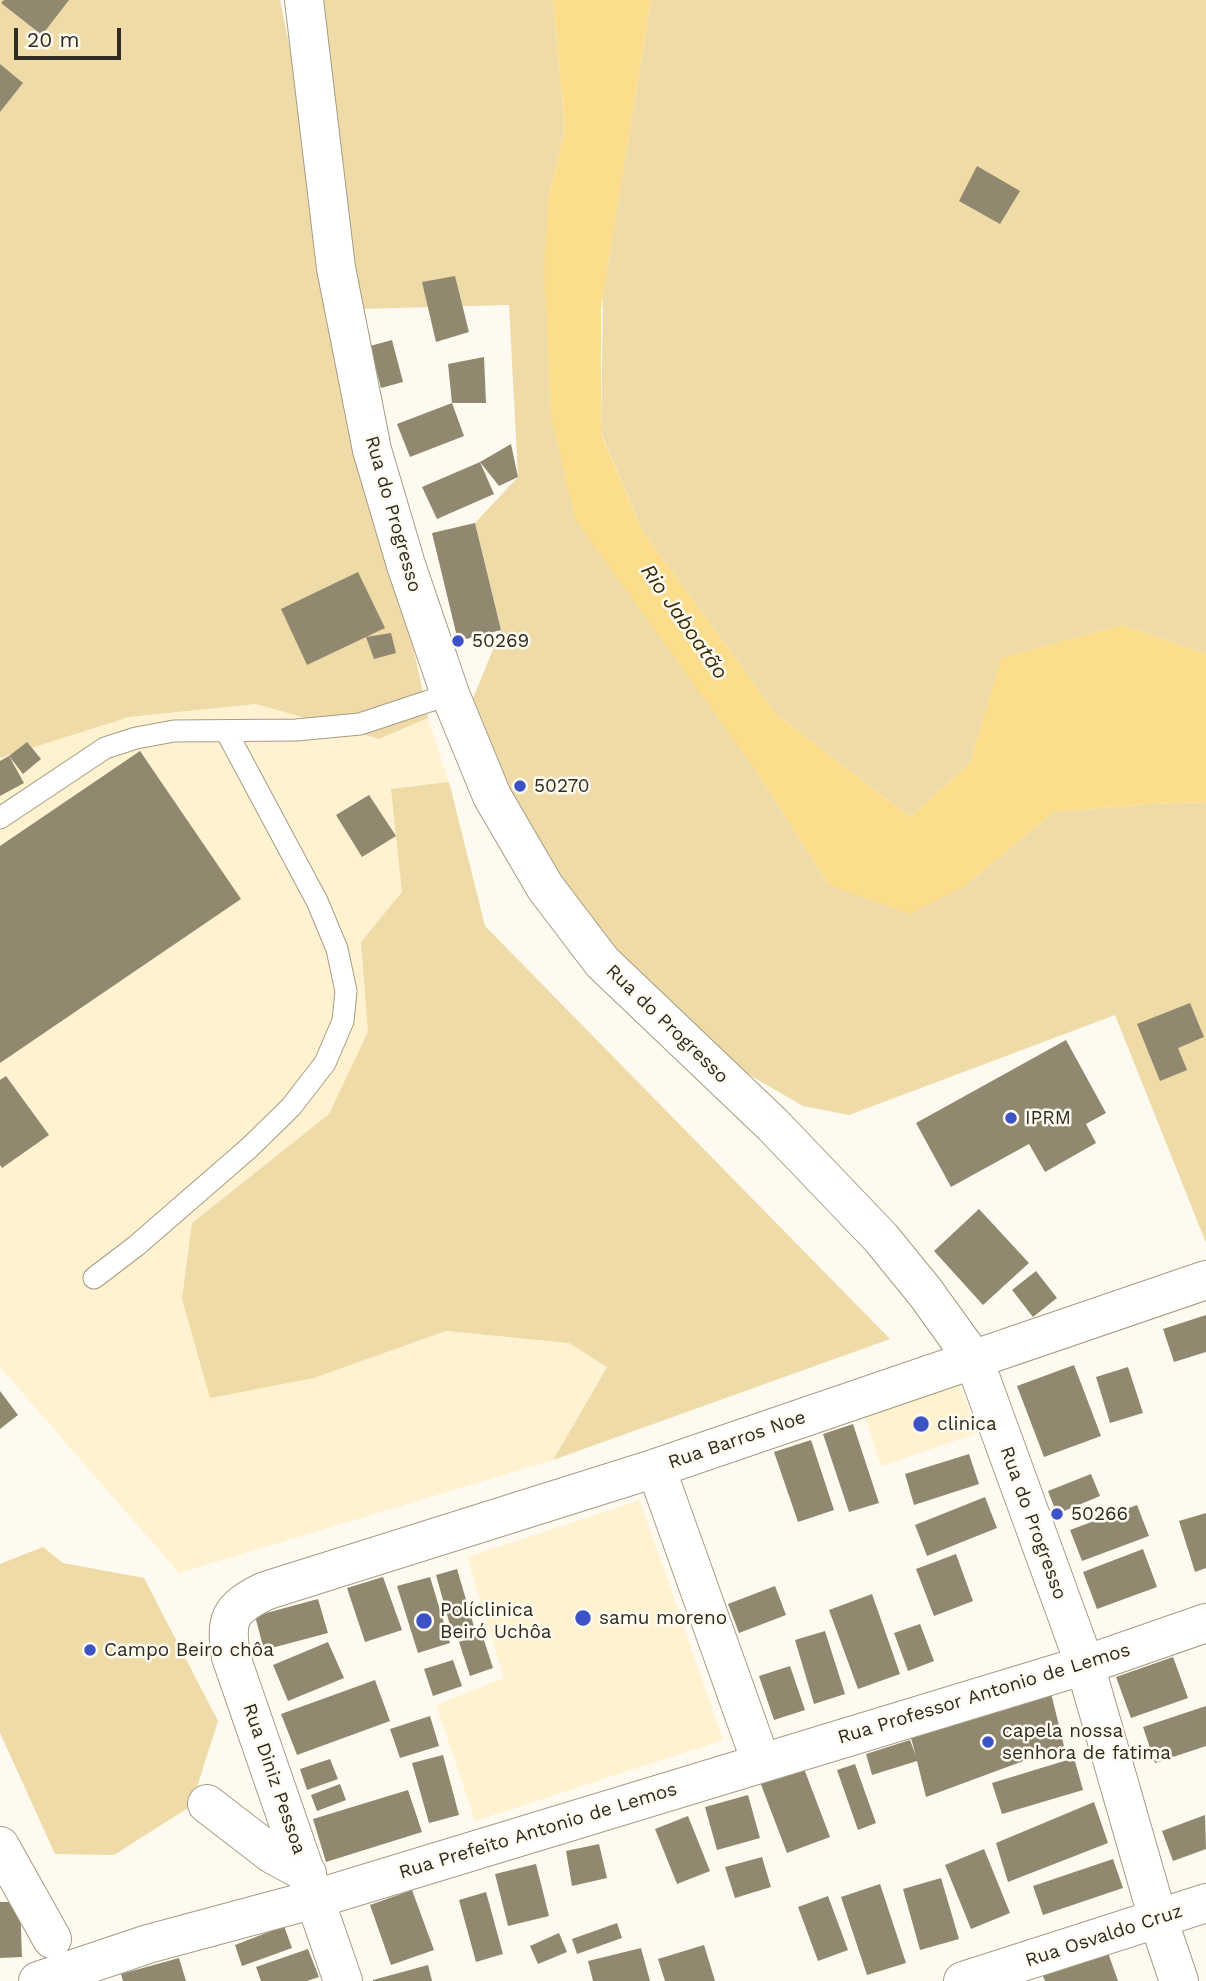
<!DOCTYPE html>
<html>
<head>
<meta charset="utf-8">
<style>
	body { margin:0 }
	#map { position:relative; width:1206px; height:1981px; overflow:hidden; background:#fefaf0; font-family:"Work Sans",sans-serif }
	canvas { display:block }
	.scale { position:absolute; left:14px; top:28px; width:107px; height:32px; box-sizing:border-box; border:4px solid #2f2b21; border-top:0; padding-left:9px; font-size:21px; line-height:24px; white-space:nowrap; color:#2f2b21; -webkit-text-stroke:5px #fefaf0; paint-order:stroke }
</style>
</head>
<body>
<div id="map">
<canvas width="1206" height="1981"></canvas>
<div class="scale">20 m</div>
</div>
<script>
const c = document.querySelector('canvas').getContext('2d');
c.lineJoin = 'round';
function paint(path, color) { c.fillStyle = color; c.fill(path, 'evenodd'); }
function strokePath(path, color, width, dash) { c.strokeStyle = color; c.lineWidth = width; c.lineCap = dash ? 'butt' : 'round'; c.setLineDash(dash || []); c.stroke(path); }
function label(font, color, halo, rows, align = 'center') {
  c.font = font + ' "Work Sans",sans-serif'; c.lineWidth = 5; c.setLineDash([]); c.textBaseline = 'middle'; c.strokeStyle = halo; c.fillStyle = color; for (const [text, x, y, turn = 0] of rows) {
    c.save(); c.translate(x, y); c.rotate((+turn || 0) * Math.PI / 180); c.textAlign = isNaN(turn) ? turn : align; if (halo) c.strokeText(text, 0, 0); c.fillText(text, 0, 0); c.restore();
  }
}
const built = new Path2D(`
	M256,704l123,35 49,-21 25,77 -7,74 -44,148 -73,97 -137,109 122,155 132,-47 123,12 38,23 -54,94 -374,113 -179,-206v-609l129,-41z
	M959,1384l19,49 -97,33 -17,-52z
	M640,1500l83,240 -248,81 -39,-116 68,-27 -37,-121z`);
const green = new Path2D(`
	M0,0h280l148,718 -49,21 -123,-35 -127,13 -129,41z
	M320,0h233l12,129 -17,70 3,217 207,358 71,111h137l88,-73 96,-8 56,-2v441l-91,-228 -266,100 -46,-9 -67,-39 -118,-113 -65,-72 -82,-179 30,-73 -26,-107 43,-46 -9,-172 -150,4z
	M651,0h555v654l-84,-29 -120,33 -32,105 -60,54 -134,-103 -134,-184 -41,-97 2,-138z
	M449,782l36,144 405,413 -337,121 54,-93 -38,-24 -123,-12 -132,47 -104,20 -28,-99 10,-76 137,-109 39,-82 -7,-90 41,-50 -11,-103z
	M43,1547l20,16 81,15 74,143 -27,85 -77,49 -59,-1 -55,-121v-169z`);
const water = new Path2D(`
	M553,0h98l-50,309v125l41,96 134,184 134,103 60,-54 31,-105 121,-33 84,29v148l-56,2 -96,8 -88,73 -56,29 -81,-29 -71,-111 -183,-255 -24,-103 -7,-146 4,-71 17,-70z`);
const building = new Path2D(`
	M4,0h65l-27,35 -41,-32z
	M0,64l23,19 -23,29z
	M977,166l43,25 -20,33 -41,-23z
	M455,276l14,56 -33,10 -14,-60z
	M392,340l11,42 -22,6 -11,-42z
	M484,357l2,46h-34l-4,-39z
	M452,403l12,33 -54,21 -13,-33z
	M511,444l7,33 -19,9 -19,-24z
	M480,462l14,32 -57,25 -15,-32z
	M475,523l26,107 -43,11 -26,-108z
	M358,572l27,56 -19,9 25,-4 5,20 -22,6 -8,-22 -59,28 -26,-56z
	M27,742l14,17 -18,15 -14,-18z
	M140,751l101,148 -241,164v-217z
	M9,756l15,27 -24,13v-35z
	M369,795l27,41 -34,21 -26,-42z
	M1190,1003l14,34 -26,11 9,22 -27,11 -23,-57z
	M1066,1040l40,73 -20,11 10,19 -51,29 -16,-28 -78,43 -35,-64z
	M6,1076l43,59 -47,33 -2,-3v-85z
	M979,1209l50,54 -46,42 -49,-54z
	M1036,1271l21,27 -24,19 -21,-27z
	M1206,1315v37l-32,10 -11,-33z
	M1074,1365l27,71 -57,21 -27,-71z
	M1128,1367l15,46 -33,10 -14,-46z
	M0,1391l18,24 -18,14z
	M853,1424l26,79 -30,9 -26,-78z
	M811,1440l23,70 -36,12 -24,-70z
	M969,1454l10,30 -65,21 -9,-31z
	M1091,1474l9,22 -43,18 -9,-23z
	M985,1497l12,31 -70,28 -12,-31z
	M1137,1505l12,31 -67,25 -12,-31z
	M1206,1513v55l-11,4 -16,-51z
	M1143,1549l14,38 -60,22 -14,-37z
	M956,1554l17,47 -39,15 -18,-47z
	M457,1569l18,61 -22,6 -17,-61z
	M383,1577l19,53 -37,12 -18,-54z
	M430,1577l20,66 -32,10 -21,-67z
	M775,1586l11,29 -47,18 -11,-29z
	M872,1594l28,80 -42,15 -29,-79z
	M318,1599l10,34 -64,17 -9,-34z
	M920,1624l14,37 -26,10 -14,-38z
	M825,1631l20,63 -31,10 -19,-64z
	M482,1634l11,34 -23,8 -11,-34z
	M328,1642l16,36 -56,23 -15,-36z
	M1173,1657l15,41 -57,20 -15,-41z
	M453,1660l9,26 -29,10 -9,-27z
	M790,1666l15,44 -31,10 -15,-44z
	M375,1680l15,41 -93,34 -16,-41z
	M1051,1693l13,53 -138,51 -9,-36 -45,14 -6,-21 44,-14 6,16 -5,-18z
	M1206,1706v40l-51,17 -12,-36z
	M430,1716l9,30 -39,12 -10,-29z
	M443,1755l16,60 -30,8 -17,-60z
	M1074,1758l9,32 -81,24 -10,-31z
	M330,1759l8,20 -31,11 -7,-21z
	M855,1764l21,59 -18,7 -21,-60z
	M803,1766l27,71 -43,16 -27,-71z
	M340,1784l6,16 -29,11 -6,-16z
	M408,1790l14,42 -96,30 -13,-43z
	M748,1795l12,43 -43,12 -12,-43z
	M1094,1802l14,41 -100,39 -12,-39z
	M1205,1815l1,34 -33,12 -11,-30z
	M688,1816l22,55 -33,13 -22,-55z
	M599,1844l8,34 -35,8 -6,-35z
	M984,1849l26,64 -39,16 -26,-64z
	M762,1857l9,30 -36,11 -10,-31z
	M1113,1859l10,29 -80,27 -10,-29z
	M536,1864l13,52 -41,10 -13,-52z
	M941,1878l18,61 -39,11 -17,-61z
	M880,1884l26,79 -39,12 -26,-78z
	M412,1890l22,60 -43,15 -21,-60z
	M486,1892l17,62 -27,8 -17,-62z
	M828,1896l20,54 -30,11 -20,-54z
	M0,1902h20l2,55 -22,1z
	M617,1923l5,15 -45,16 -5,-15z
	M284,1926l8,22 -50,18 -7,-21z
	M559,1933l8,19 -29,12 -8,-18z
	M704,1945l11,36h-50l-7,-22z
	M641,1948l9,33h-57l-5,-20z
	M308,1949l11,28 -12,4h-46l-5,-14z
	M1107,1950l11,31h-73l-3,-7z
	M179,1958l7,23h-63l-2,-7z
	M428,1965l4,16h-59v-1z`);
const service = new Path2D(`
	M0,818l105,-70 31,-10 38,-7 122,-1 64,-6 90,-30
	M94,1278l42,-32 113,-98 42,-41 34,-44 18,-42 3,-30 -9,-42 -20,-48 -91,-170`);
const minor = new Path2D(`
	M656,1468l105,294
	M207,1804l65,50 35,19
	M0,1846l52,93
	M38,1981l110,-37 167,-45 770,-234 121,-42
	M343,1981l-112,-324c-6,-39 -2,-48 34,-66l391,-123 550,-188
	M963,1981l243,-78`);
const tertiary = new Path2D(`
	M304,0l32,268 36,182 34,115 44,129 42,102 53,91 57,75 171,163 108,113 44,54 49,68 111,305 73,254 21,62`);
const markers = [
	[458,641,7,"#3b53c6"],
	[520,786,7,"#3b53c6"],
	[1011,1118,7,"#3b53c6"],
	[921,1424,9,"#3b53c6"],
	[1057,1514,7,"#3b53c6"],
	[583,1618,9,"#3b53c6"],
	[424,1621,9,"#3b53c6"],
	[90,1650,7,"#3b53c6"],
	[988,1742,7,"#3b53c6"]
];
const streetNames = [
	["Rua do Progresso",393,514,74],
	["Rua do Progresso",667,1024,44],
	["Rua Barros Noe",737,1440,-19],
	["Rua do Progresso",1033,1523,70],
	["Rua Professor Antonio de Lemos",984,1694,-17],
	["Rua Diniz Pessoa",274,1779,71],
	["Rua Prefeito Antonio de Lemos",538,1831,-17],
	["Rua Osvaldo Cruz",1104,1936,-18]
];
const poiNames = [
	["50269",472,641],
	["50270",534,786],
	["IPRM",1025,1118],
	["clinica",937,1424],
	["50266",1071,1514],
	["Políclinica",440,1610],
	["Beiró Uchôa",440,1632],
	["samu moreno",599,1618],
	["Campo Beiro chôa",104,1650],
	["capela nossa",1002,1731],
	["senhora de fatima",1002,1753]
];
const waterNames = [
	["Rio Jaboatão",684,622,55]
];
paint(built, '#fff2d0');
paint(green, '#eedba7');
paint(water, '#fbdd8c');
paint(building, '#918870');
strokePath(service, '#a69c84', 23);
strokePath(minor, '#a69c84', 40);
strokePath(tertiary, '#a69c84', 40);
strokePath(service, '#fff', 21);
strokePath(minor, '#fff', 38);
strokePath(tertiary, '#fff', 38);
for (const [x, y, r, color] of markers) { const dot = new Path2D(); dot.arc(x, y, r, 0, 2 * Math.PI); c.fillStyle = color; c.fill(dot); strokePath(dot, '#fefaf0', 2.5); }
label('19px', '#2f2b21', '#fefaf0', streetNames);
label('19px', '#2f2b21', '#fefaf0', poiNames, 'left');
label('italic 21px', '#372b06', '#fefaf0', waterNames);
</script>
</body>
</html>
